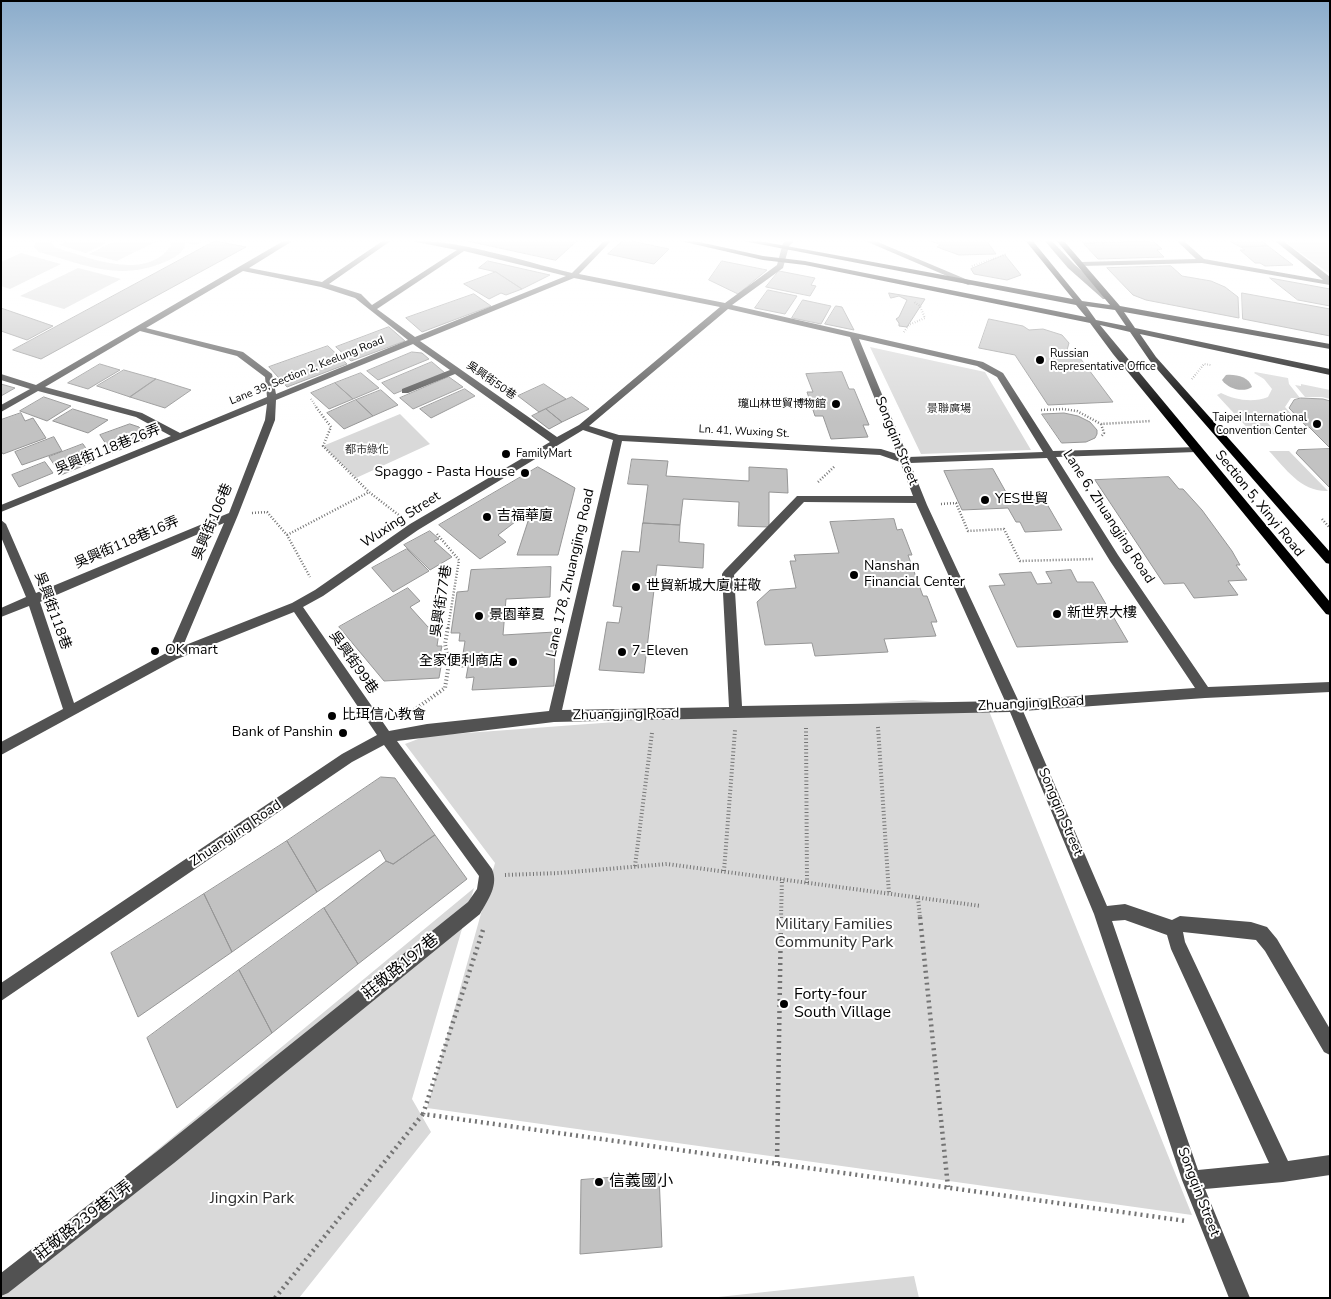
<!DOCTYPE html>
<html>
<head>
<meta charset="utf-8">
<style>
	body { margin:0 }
	#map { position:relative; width:1331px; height:1299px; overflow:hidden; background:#fff; font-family:"Nunito Sans",sans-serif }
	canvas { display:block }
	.frame { position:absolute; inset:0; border:2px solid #000; pointer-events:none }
</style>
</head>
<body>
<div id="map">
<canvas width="1331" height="1299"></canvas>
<div class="frame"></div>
</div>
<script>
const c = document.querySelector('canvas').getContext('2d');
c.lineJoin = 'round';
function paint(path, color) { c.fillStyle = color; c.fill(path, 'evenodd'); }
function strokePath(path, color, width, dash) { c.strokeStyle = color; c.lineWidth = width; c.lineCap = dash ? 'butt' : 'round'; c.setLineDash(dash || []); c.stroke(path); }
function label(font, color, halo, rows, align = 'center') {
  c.font = font + ' "Nunito Sans","Noto Sans TC",sans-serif'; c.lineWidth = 4; c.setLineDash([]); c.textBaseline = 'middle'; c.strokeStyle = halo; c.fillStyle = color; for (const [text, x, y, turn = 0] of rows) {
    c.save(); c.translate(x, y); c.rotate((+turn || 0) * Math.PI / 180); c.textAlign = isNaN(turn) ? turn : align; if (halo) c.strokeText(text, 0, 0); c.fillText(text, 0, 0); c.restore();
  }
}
const green = new Path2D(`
	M36,240h15l3,7c33,10 93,36 117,-2l-2,-5h35l-8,5 -10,-2c-2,9 -10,14 -19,18 -46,21 -82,4 -128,-9l-5,-5z
	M70,240h42l-26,13 -27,-8z
	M117,240h42l-42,21 -28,-7z
	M1282,240h48v34z
	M21,253l40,11 -51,25 -9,-3v-24z
	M78,268l43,11 -57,30 -44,-13z
	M870,347l115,25 46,78 -110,4z
	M1255,372l33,6 1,6 11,14h-9l-6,9 10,11 -31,1 14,15 -24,1 -37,-40 4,-2c14,7 32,10 47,4l4,-8 -8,-10 -10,-6z
	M1301,384l29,6v9l-8,-2h-17l-10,-12 6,1z
	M400,414l30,30 -74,34 -33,-32z
	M1269,451h20l39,40c-27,1 -42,-22 -59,-40z
	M913,700l74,6 205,509 -765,-107 68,-245 -90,-119 21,-8z
	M474,888l-62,211 19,33 -132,166h-298v-19z
	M914,1276l5,22h-210z`);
const water = new Path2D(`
	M1226,375c10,-1 23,2 26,12 -9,6 -24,2 -30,-7z`);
const building = new Path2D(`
	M463,240h115l-22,20z
	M624,240h3l42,9 -15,15 -46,-10z
	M929,240h57l10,14 -37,1 -22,-8 3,-2z
	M1081,240h43l1,2 -41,1z
	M1228,240h33l7,6 -27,1z
	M215,241l31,6 -205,112 -28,-9z
	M1153,241l9,8 -5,1 7,7 -66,2 -14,-15z
	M1268,246l25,19 -28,1 -5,-3h-5l-15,-13h5l-4,-3z
	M1005,255l16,20 -14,5 -33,-6 -3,-5z
	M488,261l62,14 -28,14 -26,-17 -17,-4z
	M722,261l45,9 -29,24 -29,-14z
	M1171,266l11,10 29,5 14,6 13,10 1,21 -93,-18 -13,-5 -26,-27z
	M779,271l36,7 -4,7 5,1 -6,10 -44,-9z
	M496,272l26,17 -16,6 -5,-2 -12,6 -25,-15z
	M1270,278l60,11v17l-32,-6z
	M768,290l29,6 -12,18 -30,-6z
	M889,293l36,6 -18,28 -8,-1v-3l-3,-4 3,-2 8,-17 -8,-4 -8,2z
	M1242,293l88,16v27l-87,-17z
	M474,294l17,12 -69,26 -16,-14z
	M803,300l28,6 -10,18 -29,-6z
	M836,306l6,1 12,23 -29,-6z
	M1,308l52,18 -26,14 -26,-9z
	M989,319l34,7 6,4 14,-1 19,6 7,8 -2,7 10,4 36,48 -65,3 -33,-50 -36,-7z
	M389,327l16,14 -54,20 -15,-14z
	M328,346l19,18 -60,23 -18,-20z
	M412,352l10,1 7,6 -51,21 -11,-9z
	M432,362l13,11 -51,21 -12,-11z
	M100,364l20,6 -32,19 -20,-6z
	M124,370l32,9 -26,18 -33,-11z
	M842,372l7,17h5l15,36h-6l5,12 -37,2 -8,-23h-8l-8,-24h6l-7,-18z
	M361,373l18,15 -26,11 -18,-16z
	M449,377l14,10 -50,22 -13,-11z
	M156,379l35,11 -26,18 -35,-11z
	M335,383l18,16 -24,10 -18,-16z
	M1,384l14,4 -14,8z
	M544,384l22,15 -27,13 -21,-16z
	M465,389l10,7 -44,22 -11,-9z
	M381,390l17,15 -25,11 -17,-16z
	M44,397l27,9 -24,15 -27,-10z
	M572,397l17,12 -27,13 -16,-13z
	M1301,398l22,1 7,2v47l-21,-21h-2l-18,-19 5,-8z
	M356,400l17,16 -29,13 -17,-16z
	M73,409l35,11 -20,13 -35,-12z
	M546,409l16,13 -13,7 -17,-13z
	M21,413l4,8 8,-3 13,20 -43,16 -2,-3v-31z
	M1042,414l22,-1 14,3 12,6 7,8v4l-2,4 -9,4 -24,1z
	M130,424l9,3 8,12 -35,14 -12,-18z
	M54,437l8,14 -40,14 -7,-13z
	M83,444l12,17 -34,14 -12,-18z
	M1330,449v39l-34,-35 2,-3z
	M632,459l36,2 -2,15 83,5v-14l38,2 1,24 -19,-1v35l-31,-1 1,-24 -56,-3 -3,26 -37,-2 5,-38 -20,-1z
	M45,462l8,11 -34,14 -7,-12z
	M538,467l37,21 -17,67h-41l15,-46 -34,26 8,7 -26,17 -41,-34z
	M993,469l14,25h2l3,7 32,-2 18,31 -37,2 -5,-10h-4l-8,-14 -46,2 -18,-39z
	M1169,477l10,12h4l19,21 30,41 8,14h-4l11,15 -19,1 10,14 -44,3 -10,-15 -20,1 -69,-104z
	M894,519l3,11 5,-1 10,26h-4l15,41h4l10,26h-6l5,14 -52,3 4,13 -73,4 -3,-13 -47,2 -8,-43 13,-12 26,-2 -6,-27h6l-2,-6 45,-2 -9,-31z
	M643,523l37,2 -1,17 25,2 -1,24 -46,-3 -13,108 -45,-3 8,-48 12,1 3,-16 -9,-1 9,-55 17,1z
	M430,531l9,8 -5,2 18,16 -22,13 -26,-25z
	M407,549l22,22 -36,21 -21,-24z
	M551,567l-1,30 -44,2 -3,36 52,-3 -1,54 -82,4 2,-13 -8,1 2,-11h-7l4,-26h-6l1,-8h-9l6,-41 11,-1 3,-21z
	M1071,570l6,12h16l35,60 -111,5 -28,-61 16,-1 -6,-11 32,-2 6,12 15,-1 -6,-11z
	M408,588l12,13 -10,6 18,20 12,-1 -3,20h5l-2,9h3l-4,23 -55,3 -45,-54z
	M381,777l14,1 40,57 -42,29 -7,-3 -6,-11 -63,42 -30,-51z
	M435,835l32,44 -109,85 -34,-56 62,-47 7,3z
	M287,841l30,51 -85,60 -28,-58z
	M204,894l28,58 -94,65 -27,-64z
	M324,908l34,56 -86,69 -33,-63z
	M239,970l33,63 -95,75 -30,-70z
	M659,1174l3,73 -82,7 1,-74z`);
const pathFar3 = new Path2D(`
	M972,266l35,-12
	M904,332l5,-7 16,-7 -5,-12 -6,-4
	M1192,379l12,-15 7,1
	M311,399l6,9`);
const pathFar2 = new Path2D(`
	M316,407l15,20 -8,19 46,46 31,24
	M1041,410l22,-1 14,2 24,13 50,-3
	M1101,424l3,9 -3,4
	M818,482l17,-16
	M941,504l15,-1 12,28 36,-2 16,32 74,-2
	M252,513l15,-1 20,23 23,42
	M1322,519l8,9
	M437,534l22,26 -11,68
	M287,535l82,-43`);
const pathFar1 = new Path2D(`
	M414,710l31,-22 4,-25 -4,-19 3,-17
	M878,727l11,167
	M806,728l1,155
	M635,866l17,-133
	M724,871l11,-141
	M505,875l54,-2 108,-9 314,42
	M918,898l2,20
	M781,918l1,-39`);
const path = new Path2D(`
	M920,917l28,270
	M483,930l-60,184 763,107
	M777,1163l4,-246
	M275,1298l148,-184`);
const minor = new Path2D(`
	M285,240h9l-45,28 73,14 62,-42h8l-63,44 32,10 11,11 85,-55 -51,-10c55,0 112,20 166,33l33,-33h7l-33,34 146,29 52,-38 6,-22 4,-3h8l-6,6 -6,22 -51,37 251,57 20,11 50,78 146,-4v4l-3,1 -140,5 62,98 90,132 122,-5v10l-125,6 -182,13 84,195 18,-2 47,16 8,-4 71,6 16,5 10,12 53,90v26l-6,-3 -59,-101 -9,-11 -73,-8 2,10 103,219 42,-6v20l-47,7 -78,7 45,109h-21l-47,-118 -88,-266 -84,-202 -456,10 -157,19 95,128c7,16 -4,31 -12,45l-306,249 -166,130 -7,3v-23l159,-124 308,-247 9,-13 2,-13 -95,-131 -32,17 -351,239v-18l341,-229 35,-19 -83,-123 -117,47 -176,96v-13l62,-33 -34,-103 -28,11v-9l25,-11 -25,-60v-17l5,4 30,69 193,-80 36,-93 2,-16 -266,108v-7l170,-69 -35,-19 -98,-26 -37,21v-7l29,-16 -29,-9v-6l35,11zM464,251l102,25 -151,61 -38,-28zM243,271l78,16 34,11 53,42 -132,54 -4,-20 -29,-22 -97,-24zM574,278l146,29 -141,118 -22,12 -137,-96zM728,309l122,28 47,117 -16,-5 -262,-14 -30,-9zM140,331l97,25 28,21 2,20 -87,36 -38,-20 -97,-26zM859,339l118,27 20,11 46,75 -135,5zM413,344l37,26 -48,19v4h6l47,-19 95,68 -140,82 -95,66 -23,13 -109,43 55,-131 37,-95 1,-20zM583,430l30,10 -64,271 -122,13 -38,7 -86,-124 20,-11 95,-66zM622,441l258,14 20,7 13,34h-116l-73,75 -2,3 7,133 -167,3zM1047,458l63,103 85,127 -177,12 -91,-195 -17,-42zM804,502l112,1 89,198 -263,5 -8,-131zM224,523l-56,129 -94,51 -34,-101zM1125,920l42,15 4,14 98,214 -71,7 -86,-249z
	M863,240h10l102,43 -7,2z
	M1044,240h7l23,24 35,31v4h-6l-35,-31z
	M1176,240h7l21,19 119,21 -49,-40h8l48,37v8l-128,-22 -121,3 -4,-2 4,-2 115,-3z`);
const major = new Path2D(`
	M676,240h14l73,16 42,5 281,56 -10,-12 -338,-65h16l319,59 -48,-59h7l50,61 28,4 -54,-65h7l57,66 210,38v5l-206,-37 11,16 195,41v6l-190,-41 16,23 174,195v12l-4,-1 -176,-202 -20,-29 -30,-7 230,277v13l-4,-1 -213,-260 -23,-31 -285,-58 -42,-5zM1086,306l29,4 11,16 -30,-6z`);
const markers = [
	[1040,360,5,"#000"],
	[836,404,5,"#000"],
	[1317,424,5,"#000"],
	[506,454,5,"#000"],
	[525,473,5,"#000"],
	[985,500,5,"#000"],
	[487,517,5,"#000"],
	[854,575,5,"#000"],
	[636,587,5,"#000"],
	[1057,614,5,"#000"],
	[479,616,5,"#000"],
	[155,651,5,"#000"],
	[622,652,5,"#000"],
	[513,662,5,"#000"],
	[332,716,5,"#000"],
	[343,733,5,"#000"],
	[784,1004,5,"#000"],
	[599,1182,5,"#000"]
];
const farPoinames = [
	["Russian",1050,354],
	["Representative Office",1050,367],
	["瓏山林世貿博物館",826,404,"right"],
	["Taipei International",1307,418,"right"],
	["Convention Center",1307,431,"right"],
	["FamilyMart",516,454]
];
const farStreetnames = [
	["Lane 39, Section 2, Keelung Road",307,371,-22],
	["吳興街50巷",491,381,35],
	["Ln. 41, Wuxing St.",744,432,3]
];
const farParknames = [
	["景聯廣場",949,409],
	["都市綠化",367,450]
];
const streetNames = [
	["Songqin Street",896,441,68],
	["吳興街118巷26弄",108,450,-22],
	["Section 5, Xinyi Road",1259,504,51],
	["Lane 6, Zhuangjing Road",1108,517,57],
	["Wuxing Street",401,520,-33],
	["吳興街106巷",213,522,-67],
	["吳興街118巷16弄",127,543,-23],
	["Lane 178, Zhuangjing Road",571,573,-77],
	["吳興街77巷",442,601,-81],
	["吳興街118巷",52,611,70],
	["吳興街99巷",353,663,55],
	["Zhuangjing Road",1031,704,-3],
	["Zhuangjing Road",626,715,-1],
	["Songqin Street",1060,812,67],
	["Zhuangjing Road",236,834,-34],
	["Songqin Street",1198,1192,69]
];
const poiNames = [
	["Spaggo - Pasta House",515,473,"right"],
	["YES世貿",995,500],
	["吉福華廈",497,517],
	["Nanshan",864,567],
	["Financial Center",864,583],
	["世貿新城大廈 莊敬",646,587],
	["新世界大樓",1067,614],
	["景園華夏",489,616],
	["OK mart",165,651],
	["7-Eleven",632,652],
	["全家便利商店",503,662,"right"],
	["比珥信心教會",342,716],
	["Bank of Panshin",333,733,"right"]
];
const nearParknames = [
	["Military Families",834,925],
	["Community Park",834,943],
	["Jingxin Park",252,1199]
];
const nearStreetnames = [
	["莊敬路197巷",401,967,-39],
	["莊敬路239巷1弄",84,1221,-38]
];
const nearPoinames = [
	["Forty-four",794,995],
	["South Village",794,1013],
	["信義國小",609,1182]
];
paint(green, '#d9d9d9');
paint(water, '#a0a0a0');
paint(building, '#c2c2c2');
strokePath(building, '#969696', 1);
strokePath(pathFar3, '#747474', 2, [0.5, 2]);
strokePath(pathFar2, '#747474', 2.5, [1, 2]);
strokePath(pathFar1, '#747474', 4, [1, 2.5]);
strokePath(path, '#747474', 4.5, [2, 4]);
paint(minor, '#525252');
paint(major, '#000');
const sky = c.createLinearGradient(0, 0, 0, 422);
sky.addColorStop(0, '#8baccb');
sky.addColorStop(0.57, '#fff');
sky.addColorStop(1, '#ffffff00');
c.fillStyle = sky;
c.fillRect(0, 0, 1331, 422);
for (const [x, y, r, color] of markers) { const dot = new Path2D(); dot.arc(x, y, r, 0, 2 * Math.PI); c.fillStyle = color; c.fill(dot); strokePath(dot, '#fff', 2); }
label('11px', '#000', '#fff', farPoinames, 'left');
label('11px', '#000', '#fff', farStreetnames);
label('11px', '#303030', '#fff', farParknames);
label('14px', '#000', '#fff', streetNames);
label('14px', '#000', '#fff', poiNames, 'left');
label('16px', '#303030', '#fff', nearParknames);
label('16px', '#000', '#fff', nearStreetnames);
label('16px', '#000', '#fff', nearPoinames, 'left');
</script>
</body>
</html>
